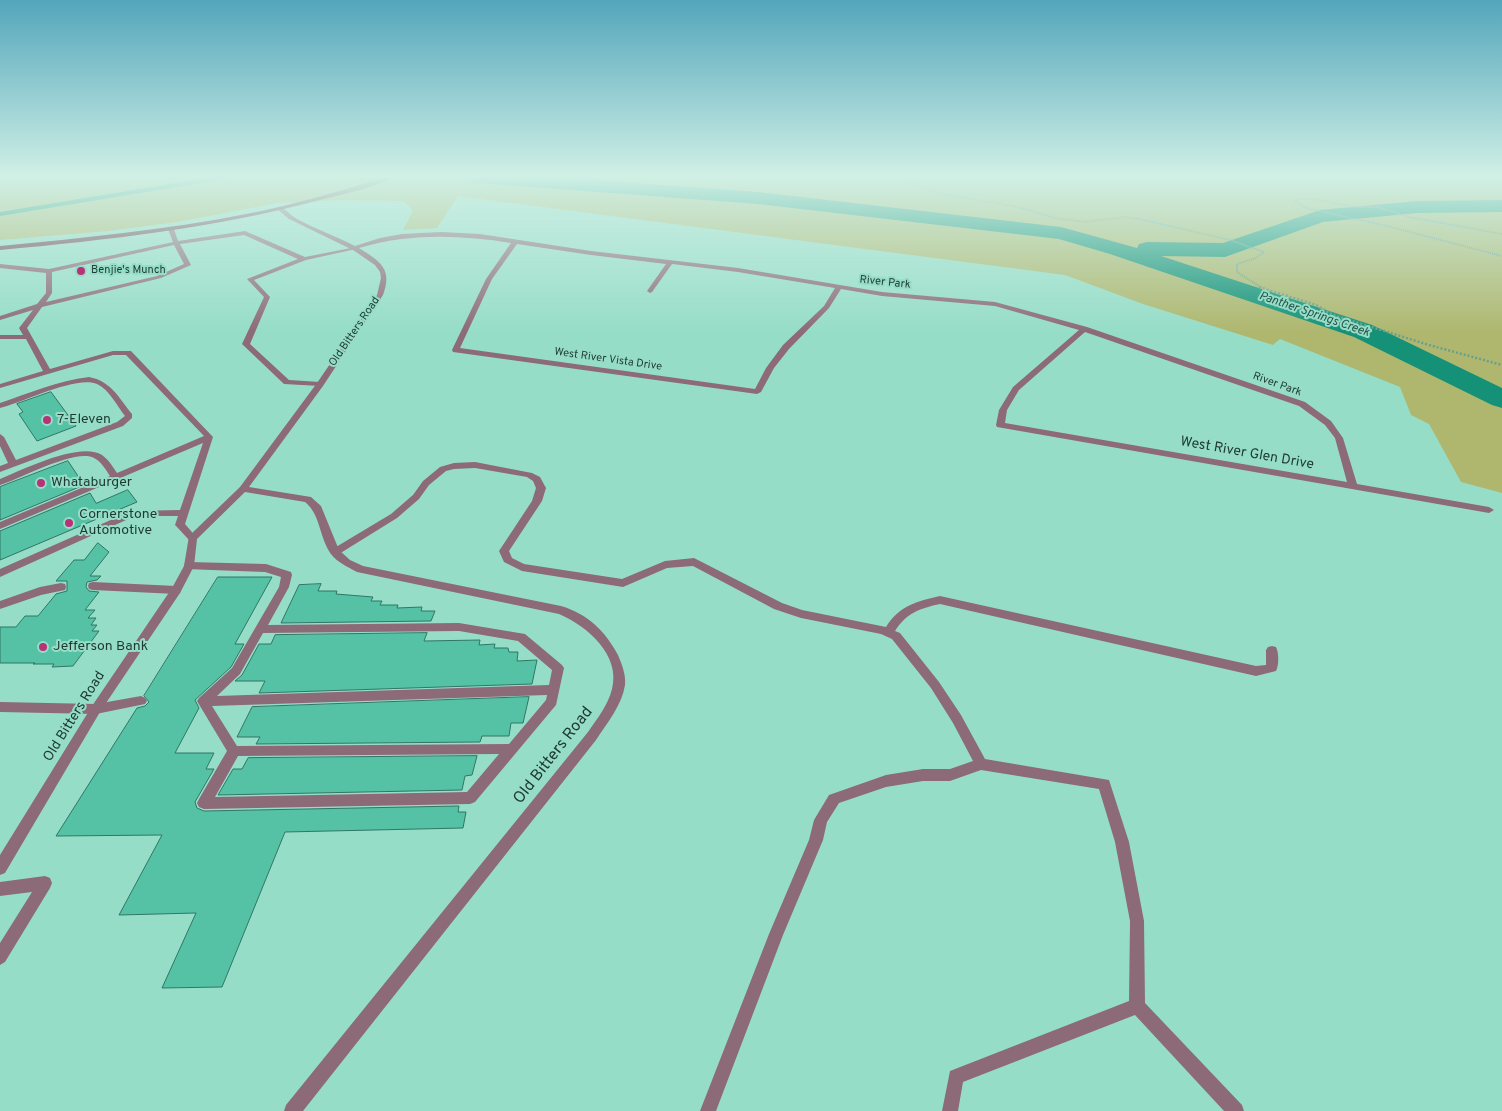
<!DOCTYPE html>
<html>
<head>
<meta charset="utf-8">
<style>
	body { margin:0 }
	canvas { display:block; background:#96ddc8 }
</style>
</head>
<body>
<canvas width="1502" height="1111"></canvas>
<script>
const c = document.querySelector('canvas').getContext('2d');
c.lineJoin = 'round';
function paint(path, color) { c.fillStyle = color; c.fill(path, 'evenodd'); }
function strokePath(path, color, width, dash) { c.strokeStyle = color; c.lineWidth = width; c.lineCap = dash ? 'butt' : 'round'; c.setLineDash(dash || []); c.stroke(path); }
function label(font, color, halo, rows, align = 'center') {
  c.font = font + ' Overpass,sans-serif'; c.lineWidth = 4; c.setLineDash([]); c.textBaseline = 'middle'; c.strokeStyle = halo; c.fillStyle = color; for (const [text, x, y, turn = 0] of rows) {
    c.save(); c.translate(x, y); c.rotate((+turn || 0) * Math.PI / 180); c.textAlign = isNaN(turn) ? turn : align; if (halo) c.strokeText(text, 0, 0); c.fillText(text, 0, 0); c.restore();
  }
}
const green = new Path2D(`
	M0,177h1502v316l-41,-11 -32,-58 -18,-9 -11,-28 -120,-48 -7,6 -130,-41 -78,-29 -607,-79 -21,32 -34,2 10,-19 -9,-10 -61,-1 -65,3 -101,19 -69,9 -108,9z`);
const stream = new Path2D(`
	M0,214l225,-37`);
const river = new Path2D(`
	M467,177h83l208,15 303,35 76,21 2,-4 8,-2 76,1 97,-33 97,-9 85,-1v12l-85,1 -94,9 -98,35 -64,-1 211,69 130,63v20l-10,-3 -138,-68 -244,-83 -51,-15 -301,-35 -281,-21 -7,-2z`);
const building = new Path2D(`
	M51,392l25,34 -39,15 -18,-27 4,-2 -6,-8z
	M68,461l16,24 -84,35v-33z
	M128,490l9,12 -137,58v-29l90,-38 6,10z
	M98,543l11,9 -19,24h11l-4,4 -10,2 -1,5 3,4 10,1 -14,18h10l-7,8h8l-5,7h6l-5,6h7l-26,35 -21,1 2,-3h-21l2,-1h-35v-36h16l9,-11h13l18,-22 11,-3v-10h-11l18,-21h10z
	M218,577h54l-37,67h9l-13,23 -36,33 4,8 -24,45h39l-8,16h8l-19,33 2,6 7,3 255,-5 -1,6h8l-3,16 -178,4 -63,155 -60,1 34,-75 -77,2 43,-80 -106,1 81,-128 8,-2 4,-4 -5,-6z
	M321,584l-3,7h19l-1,3 37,3 -2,4h11l-2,4h18l-1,3 25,-1 -1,4h14l-4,10 -150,2 18,-38z
	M427,633l-3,8 56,-1 -1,5 16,-1 -1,4h14l1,4h9l-1,9 20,-1 -5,24 -273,9 6,-12h-30l7,-6 17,-31h12l4,-9z
	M529,697l-6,26h-12l-2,13h-27l-2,6 -224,2 4,-7h-23l15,-30z
	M477,756l-5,19 -7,1 -3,14 -244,5 15,-26h9l6,-11z`);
const pathFar1 = new Path2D(`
	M906,177l-1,5 41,13 68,11 41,12 31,4 39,-5 14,2 91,21 34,12 -8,6 -19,6v8l25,16
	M1502,234l-93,-17 -31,-10h-24l-40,-8h-15l-4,3 11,6 81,18 115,30`);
const path = new Path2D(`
	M1259,287l57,18 17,10 96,30 73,20`);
const lane = new Path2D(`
	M171,227l3,2 4,12 67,-10 60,26 51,-10v2l-50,11 -52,20 16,17 -20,47 39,36 31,2 4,2 -4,2 -36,-2 -42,-40 22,-47 -17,-18 51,-20 -54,-24 -64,9 11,21 -30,13 -119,29 -15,21 23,41 63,-18h18l82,86 -28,87 12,14 -2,2h-6l-12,-13 -2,-2 3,-9h-43l-135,61v-8l131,-58 49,-1 23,-67 -203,86v-7l110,-46c-4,-6 -9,-15 -16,-18 -18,-10 -74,21 -94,27v-6c22,-9 80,-38 102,-24 6,4 11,12 15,18l87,-37 -78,-81h-13l-113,33v-4l43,-13 -17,-32h-26v-4h23l-4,-7 14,-18 -33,10v-4l37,-12 9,-11v-20l-46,-5v-4l49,5 124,-27 -5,-13zM174,245l10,19 -27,12 -111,26 6,-9v-21z
	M89,377c22,4 30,21 43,37v4l-9,8 -123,46v-6l8,-3 -8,-17v-12l4,3 12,23 101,-38 8,-6c-8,-10 -16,-27 -28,-32 -20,-9 -76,19 -97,24v-5c29,-10 58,-22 89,-26z
	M475,462l57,11 8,4 6,11 -4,13 -33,50 3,7 12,6 98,15 43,-18 29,-3 88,45 20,7 84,17c13,-21 31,-26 54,-31l316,70 10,-1v-15l2,-3 4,-1 4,1c3,6 3,18 0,24l-20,5 -316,-72c-19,4 -34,9 -45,27l5,2 39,49 22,33 24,44 124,21 20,62 15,79 1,82 97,102 2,6h-20l-89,-96 -172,67 -5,29h-16l8,-40 179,-70 1,-80 -15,-79 -16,-53 -118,-19 -31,11h-27l-37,6 -47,16 -12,19 -4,18 -40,95 -67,176h-16l69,-177 40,-94 5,-20 15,-25 57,-20 37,-6h27l23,-8 -20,-38 -22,-35 -39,-49 -11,-5 -80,-16 -27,-9 -81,-43 -26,2 -44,19 -101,-16 -18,-9 -5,-11 33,-50 4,-13 -3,-7 -6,-4 -52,-9 -21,1 -8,2 -17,14 -10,14 -22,19 -58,36h-8l-1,-2 1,-2 60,-36 22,-19 10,-14 17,-14 14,-4z
	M189,562l77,2 25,8 1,3 -3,12 -21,38 191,-2 66,11 37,31 2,3 -8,37 -81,97 -5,2 -266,5 -5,-2 -2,-4 2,-4 28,-48 -30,-50 2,-3 33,-30 47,-81 2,-10 -16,-5 -80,-3 -1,-3 1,-3zM459,631l59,10 34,29 -3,15 -332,11 23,-22 23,-41zM547,695l-1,5 -37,44 -272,2 -25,-40zM499,754l-32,38 -252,5 23,-41z
	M93,582l83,4 4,1 1,3 -1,3 -4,1 -83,-4 -4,-1 -1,-3 1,-3z
	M61,583l4,1 1,3 -1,3 -24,5 -41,14v-8l40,-14z
	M141,696l4,2 2,3 -2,3 -49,10 -96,-2v-10l96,2z
	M45,876l5,2 2,5 -2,5 -45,74 -5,3v-22l32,-51 -32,4v-14z`);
const street = new Path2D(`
	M277,207c8,0 13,8 20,12 18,10 39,17 58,27l25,-8 22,-4 39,-2 39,2 111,17 147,17 144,24 113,10 92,25 218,75 26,19 12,17 14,46 132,23 5,3 -5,3 -492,-86 -1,-2 3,-15 14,-23 66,-57 -84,-24 -113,-10 -41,-7 -12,19 -40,41 -15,19 -13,24 -4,2 -304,-42 -1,-2 34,-71 25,-36c-51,-8 -101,-10 -152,5 21,13 34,21 24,47l-60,91 -74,101 62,10 10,9 18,44 11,10 13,6 198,40c27,8 44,25 57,49 4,10 8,19 7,30 -3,20 -18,38 -29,55l-293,371h-19l2,-6 302,-373c9,-13 20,-27 24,-43 9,-34 -25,-63 -53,-75l-202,-42c-9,-5 -19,-9 -26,-18 -12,-16 -10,-39 -26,-52l-60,-10 -48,47 -3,27 -14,27 -80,119 -95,161 -5,2v-20l92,-149 80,-118 12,-22 5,-30 51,-49 77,-104 60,-88 4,-17 -1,-6 -5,-7 -22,-15 -64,-31 -12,-10zM517,244l74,11 75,9 -19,27 3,2 2,-1 20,-28 66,8 97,16 -11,18 -41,39 -17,23 -11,21 -295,-41 32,-69zM1085,332l214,74 26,19 10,13 12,44 -342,-59 2,-13 12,-20z`);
const secondary = new Path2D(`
	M386,177h7c-16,10 -53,18 -73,23 -105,28 -212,40 -320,50v-4c82,-8 165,-16 246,-32 47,-9 94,-23 140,-37z`);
const markers = [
	[81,271,5,"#b73276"],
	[47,420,5,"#b73276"],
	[41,483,5,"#b73276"],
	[69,523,5,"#b73276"],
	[43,647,5,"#b73276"]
];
const farPoinames = [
	["Benjie's Munch",91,271]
];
const farStreetnames = [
	["River Park",885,283,6],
	["Old Bitters Road",355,332,-56],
	["West River Vista Drive",608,360,8],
	["River Park",1277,385,20]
];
const farWaternames = [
	["Panther Springs Creek",1314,315,19]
];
const poiNames = [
	["7-Eleven",57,420],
	["Whataburger",51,483],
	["Cornerstone",79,515],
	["Automotive",79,531],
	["Jefferson Bank",53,647]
];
const streetNames = [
	["West River Glen Drive",1247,454,10],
	["Old Bitters Road",75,717,-58]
];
const nearStreetnames = [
	["Old Bitters Road",554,756,-52]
];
paint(green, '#afb76f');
strokePath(stream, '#149177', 4);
paint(river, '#149177');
paint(building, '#55c1a5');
strokePath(building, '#2f7765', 1);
strokePath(pathFar1, '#689f8f', 2, [1, 1]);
strokePath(path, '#689f8f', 2.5, [2, 2]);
paint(lane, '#8d6a78');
paint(street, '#8d6a78');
paint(secondary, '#6c3c50');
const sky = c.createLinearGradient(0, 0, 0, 332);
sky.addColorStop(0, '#53a6bb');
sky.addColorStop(0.53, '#d0f0e6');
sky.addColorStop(1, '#d0f0e600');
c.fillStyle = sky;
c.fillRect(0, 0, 1502, 332);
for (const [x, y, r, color] of markers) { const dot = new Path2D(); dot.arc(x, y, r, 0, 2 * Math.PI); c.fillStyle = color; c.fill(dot); strokePath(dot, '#96ddc8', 2); }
label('11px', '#1d3a32', '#96ddc8', farPoinames, 'left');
label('11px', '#1d3a32', '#96ddc8', farStreetnames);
label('italic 12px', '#255347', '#96ddc8', farWaternames);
label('14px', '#1d3a32', '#96ddc8', poiNames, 'left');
label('14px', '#1d3a32', '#96ddc8', streetNames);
label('16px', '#1d3a32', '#96ddc8', nearStreetnames);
</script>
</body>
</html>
